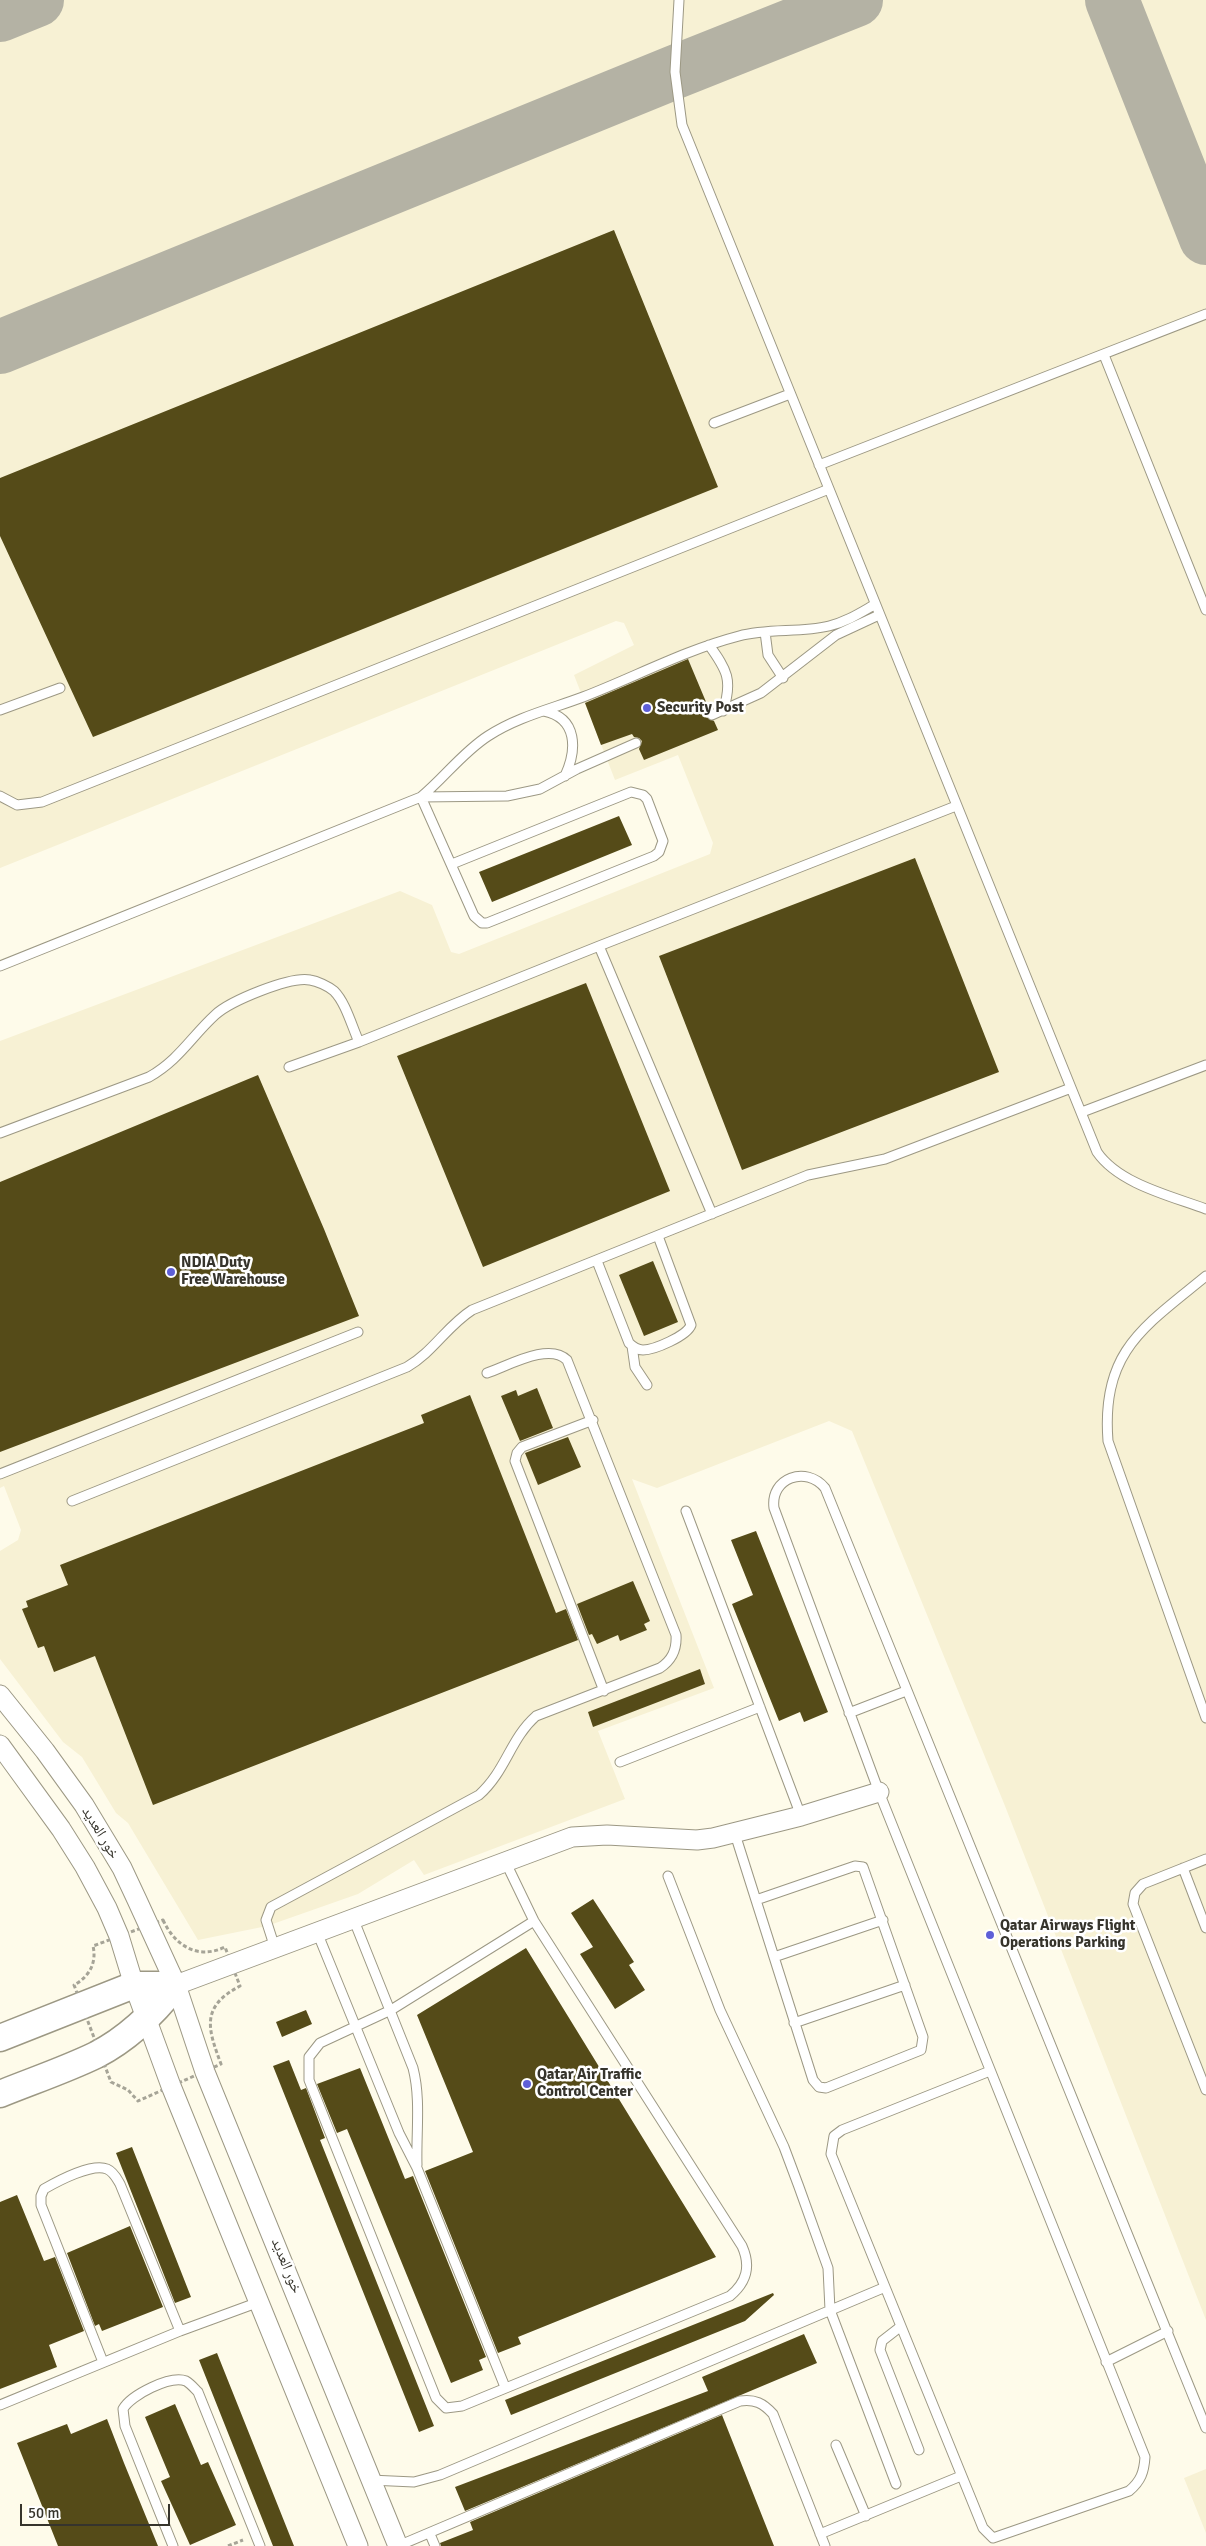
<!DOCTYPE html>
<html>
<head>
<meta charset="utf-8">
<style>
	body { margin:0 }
	#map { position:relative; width:1206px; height:2546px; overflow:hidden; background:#fefbea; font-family:Signika,sans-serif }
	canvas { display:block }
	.scale { position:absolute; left:20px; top:2504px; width:150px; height:22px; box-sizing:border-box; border:2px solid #36342c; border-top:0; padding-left:6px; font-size:15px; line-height:18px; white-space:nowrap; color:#36342c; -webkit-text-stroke:4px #fff; paint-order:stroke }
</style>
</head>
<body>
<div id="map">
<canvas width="1206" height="2546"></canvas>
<div class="scale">50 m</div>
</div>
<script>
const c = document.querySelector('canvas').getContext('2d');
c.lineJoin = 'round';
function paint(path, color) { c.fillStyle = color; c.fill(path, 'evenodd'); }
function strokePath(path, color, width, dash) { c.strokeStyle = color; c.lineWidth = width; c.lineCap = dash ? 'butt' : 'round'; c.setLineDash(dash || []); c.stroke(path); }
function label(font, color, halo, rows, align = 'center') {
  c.font = font + ' Signika,"Noto Naskh Arabic",sans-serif'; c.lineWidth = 5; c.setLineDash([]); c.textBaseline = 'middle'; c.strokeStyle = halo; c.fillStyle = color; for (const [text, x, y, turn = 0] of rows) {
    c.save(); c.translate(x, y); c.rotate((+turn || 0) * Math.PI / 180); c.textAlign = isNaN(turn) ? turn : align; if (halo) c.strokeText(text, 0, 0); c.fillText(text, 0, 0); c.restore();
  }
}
const built = new Path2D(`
	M0,0h1206v2320l-201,-514 -153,-375 -23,-10 -172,67 -25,-9 82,209 -116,43 27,68 -201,76 -10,-15 -56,34 -91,32 -69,14 -70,-117 -12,-10 -34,-56 -19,-15 -63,-83v-108l18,-11 3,-10 -17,-44 -4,2v-447l400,-150 32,14 19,47 8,2 251,-100 3,-11 -35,-88 -63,25 -41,-105 60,-30 -10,-22 -8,-2 -616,247z
	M1206,2469v64l-22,-55z`);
const taxiway = new Path2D(`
	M1112,0l94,238
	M0,15l37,-15
	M0,347l675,-275 181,-72`);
const building = new Path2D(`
	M614,230l104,257 -625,250 -93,-201v-58z
	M688,659l21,50 -3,8 8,4 4,9 -74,30 -5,-11 3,-8 -3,-3 -5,-1 -2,-3 -31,11 -16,-42z
	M619,816l13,29 -140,57 -13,-30z
	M915,858l84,214 -257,98 -83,-214z
	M586,983l84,208 -187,76 -86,-211z
	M258,1075l66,154 35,87 -359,136v-270z
	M653,1261l25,61 -34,14 -25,-61z
	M537,1388l16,40 -33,13 -19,-45 15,-6 2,6z
	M470,1395l86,218 10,-4 12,31 -425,165 -58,-149 -41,16 -10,-26 -6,2 -16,-39 6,-2 -2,-6 42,-16 -8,-20 364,-142 -3,-8z
	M568,1437l13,30 -43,18 -13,-32z
	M756,1531l72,181 -24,10 -4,-10 -21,9 -47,-117 21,-9 -22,-55z
	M633,1581l17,40 -6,3 3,6 -27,11 -2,-6 -21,9 -5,-10 -3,1 -12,-31z
	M700,1669l5,15 -112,43 -5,-15z
	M593,1899l41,63 -5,3 16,25 -30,19 -35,-55 13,-7 -22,-34z
	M526,1948l190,309 -198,80 3,7 -23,9 -73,-182 48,-19 -56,-137z
	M306,2010l6,14 -30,13 -6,-15z
	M289,2060l12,30 5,-2 19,50 -5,2 114,286 -15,6 -146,-366z
	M360,2068l45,111 8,-3 73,181 -7,3 4,10 -32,13 -104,-254 -10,4 -20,-49z
	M132,2147l59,150 -16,6 -59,-150z
	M17,2195l27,66 11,-4 29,74 -35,14 8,22 -57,22v-187z
	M130,2226l33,81 -61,24 -3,-7 -4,2 -28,-73z
	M773,2293l1,2 -29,26 -234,94 -6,-15z
	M804,2334l13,29 -352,148 -10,-24 253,-96 -6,-14z
	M217,2353l77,193h-21l-74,-186z
	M175,2404l26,61 7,-3 28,63 -46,20 -29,-64 9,-4 -25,-60z
	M722,2415l52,131h-333l-1,-3 33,-13 -3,-8z
	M107,2419l17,44 34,83h-100l-41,-103 50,-19 4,10z`);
const path = new Path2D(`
	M163,1920c12,26 35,40 62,27l15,39c-40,21 -32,43 -19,78l-83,37 -10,-11 -17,-8 -37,-97c15,-8 23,-22 19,-39z
	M228,2546l15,-6`);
const service = new Path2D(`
	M679,0l-4,72 7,53 415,1027c22,32 74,44 109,57
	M1104,355l102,255
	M714,423l76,-29
	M819,465l387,-151
	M765,632l3,23 15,23
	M709,645c18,25 24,35 14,66
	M0,710l60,-22
	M544,711c34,7 33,39 21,65
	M712,715l49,-22 75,-58 43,-20
	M0,796l17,9 25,-3 787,-313
	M421,797l53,119 8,7h5l167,-67 5,-4 4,-11 -16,-42 -4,-4 -12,-3 -179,72
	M421,797l86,-1 33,-7 37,-20 59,-26
	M599,946l113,268
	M0,966l421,-169c23,-19 42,-45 67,-61 29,-19 63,-27 95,-39 52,-20 102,-47 156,-61 29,-8 61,-3 90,-10 17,-4 31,-13 45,-21
	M289,1067l70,-25
	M1082,1112l124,-47
	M0,1133l149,-56c30,-17 42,-40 66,-62 15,-14 75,-39 95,-35 7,1 18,6 24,11 12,12 18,36 25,51l240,-96 357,-140
	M597,1261l32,82c4,4 8,7 14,7 11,0 44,-14 48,-25l-33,-89
	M1206,1276c-62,51 -105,75 -98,165l98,277
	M632,1346l3,21 12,18
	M593,1420l-71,27 -5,6 -2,8 89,230
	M0,1474l358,-142
	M72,1501l335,-134c26,-15 40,-41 65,-57l336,-135 77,-16 186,-71
	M686,1511l115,305
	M849,1713l57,-22
	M620,1762l140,-55
	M735,1834l78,246 6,7 7,1 95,-38 2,-13 -60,-170 -8,-1 -99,34
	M1206,1859l-63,25 -8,9 -2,11 73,186
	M506,1863l28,58 208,325c9,20 5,36 -12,50l-268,110 -16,2 -10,-10 -127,-318v-23l11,-14 71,-33 143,-89
	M1183,1868l23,60
	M668,1876l52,134 64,137 15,40 29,81 2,42 66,174
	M353,1918l60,150c8,31 3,65 4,97
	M317,1932l82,201 18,35 88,219
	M275,1948l-9,-28 5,-13 208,-112c27,-24 31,-56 57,-79l124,-48c12,-8 17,-18 16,-33l-109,-275c-18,-18 -59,6 -80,13
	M774,1957l109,-37
	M794,2023l111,-38
	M990,2071l-148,59 -8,6 -3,18 152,374 10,10 136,-47c12,-10 15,-19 16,-34l-266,-665 -105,-284c-4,-30 32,-43 51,-20l381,940
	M900,2327l-18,14 -2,9 39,100
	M103,2362l-62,-157v-9l3,-7c14,-8 48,-26 63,-20 7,3 10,10 13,15l60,147
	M1106,2362l62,-31
	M0,2405l180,-74 79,-29
	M836,2445l30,71
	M370,2480l44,2 26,-7 443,-187
	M430,2534l5,12
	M820,2534l141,-58
	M173,2546l-48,-120 -2,-17c8,-14 47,-34 63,-28 5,3 8,7 12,11l62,154
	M398,2546l342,-145c15,-2 23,2 33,13l52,132`);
const minor = new Path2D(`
	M0,1695l45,56 39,54 38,63 15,32 39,85 29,87 193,474
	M0,1745l61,84 24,38 22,41 12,28 15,49 37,101 187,460
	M176,1985l396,-148 35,-2 90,5 16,-2 88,-22 78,-24`);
const secondary = new Path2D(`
	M0,2038l134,-53h42
	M0,2094c32,-13 65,-24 96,-39 31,-16 59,-43 80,-70`);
const markers = [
	[647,708,5,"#5e5fd7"],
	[171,1272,5,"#5e5fd7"],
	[990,1935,5,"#5e5fd7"],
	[527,2084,5,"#5e5fd7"]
];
const poiNames = [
	["Security Post",657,708],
	["NDIA Duty",181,1263],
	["Free Warehouse",181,1280],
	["Qatar Airways Flight",1000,1926],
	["Operations Parking",1000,1943],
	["Qatar Air Traffic",537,2075],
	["Control Center",537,2092]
];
const streetNames = [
	["خور العديد",100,1833,59],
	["خور العديد",286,2266,68]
];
paint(built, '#f7f1d4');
strokePath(taxiway, '#b4b2a4', 54);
paint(building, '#554b18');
strokePath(service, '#9c9884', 11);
strokePath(minor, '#9c9884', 21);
strokePath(secondary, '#9c9884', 29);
strokePath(path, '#a6a497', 3, [4, 2.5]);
strokePath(service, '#fff', 9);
strokePath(minor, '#fff', 19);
strokePath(secondary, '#fff', 26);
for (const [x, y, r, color] of markers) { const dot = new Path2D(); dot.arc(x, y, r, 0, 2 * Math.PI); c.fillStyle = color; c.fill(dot); strokePath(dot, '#fff', 2); }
label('bold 15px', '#36342c', '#fff', poiNames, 'left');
label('15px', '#36342c', '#fff', streetNames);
</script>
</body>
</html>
